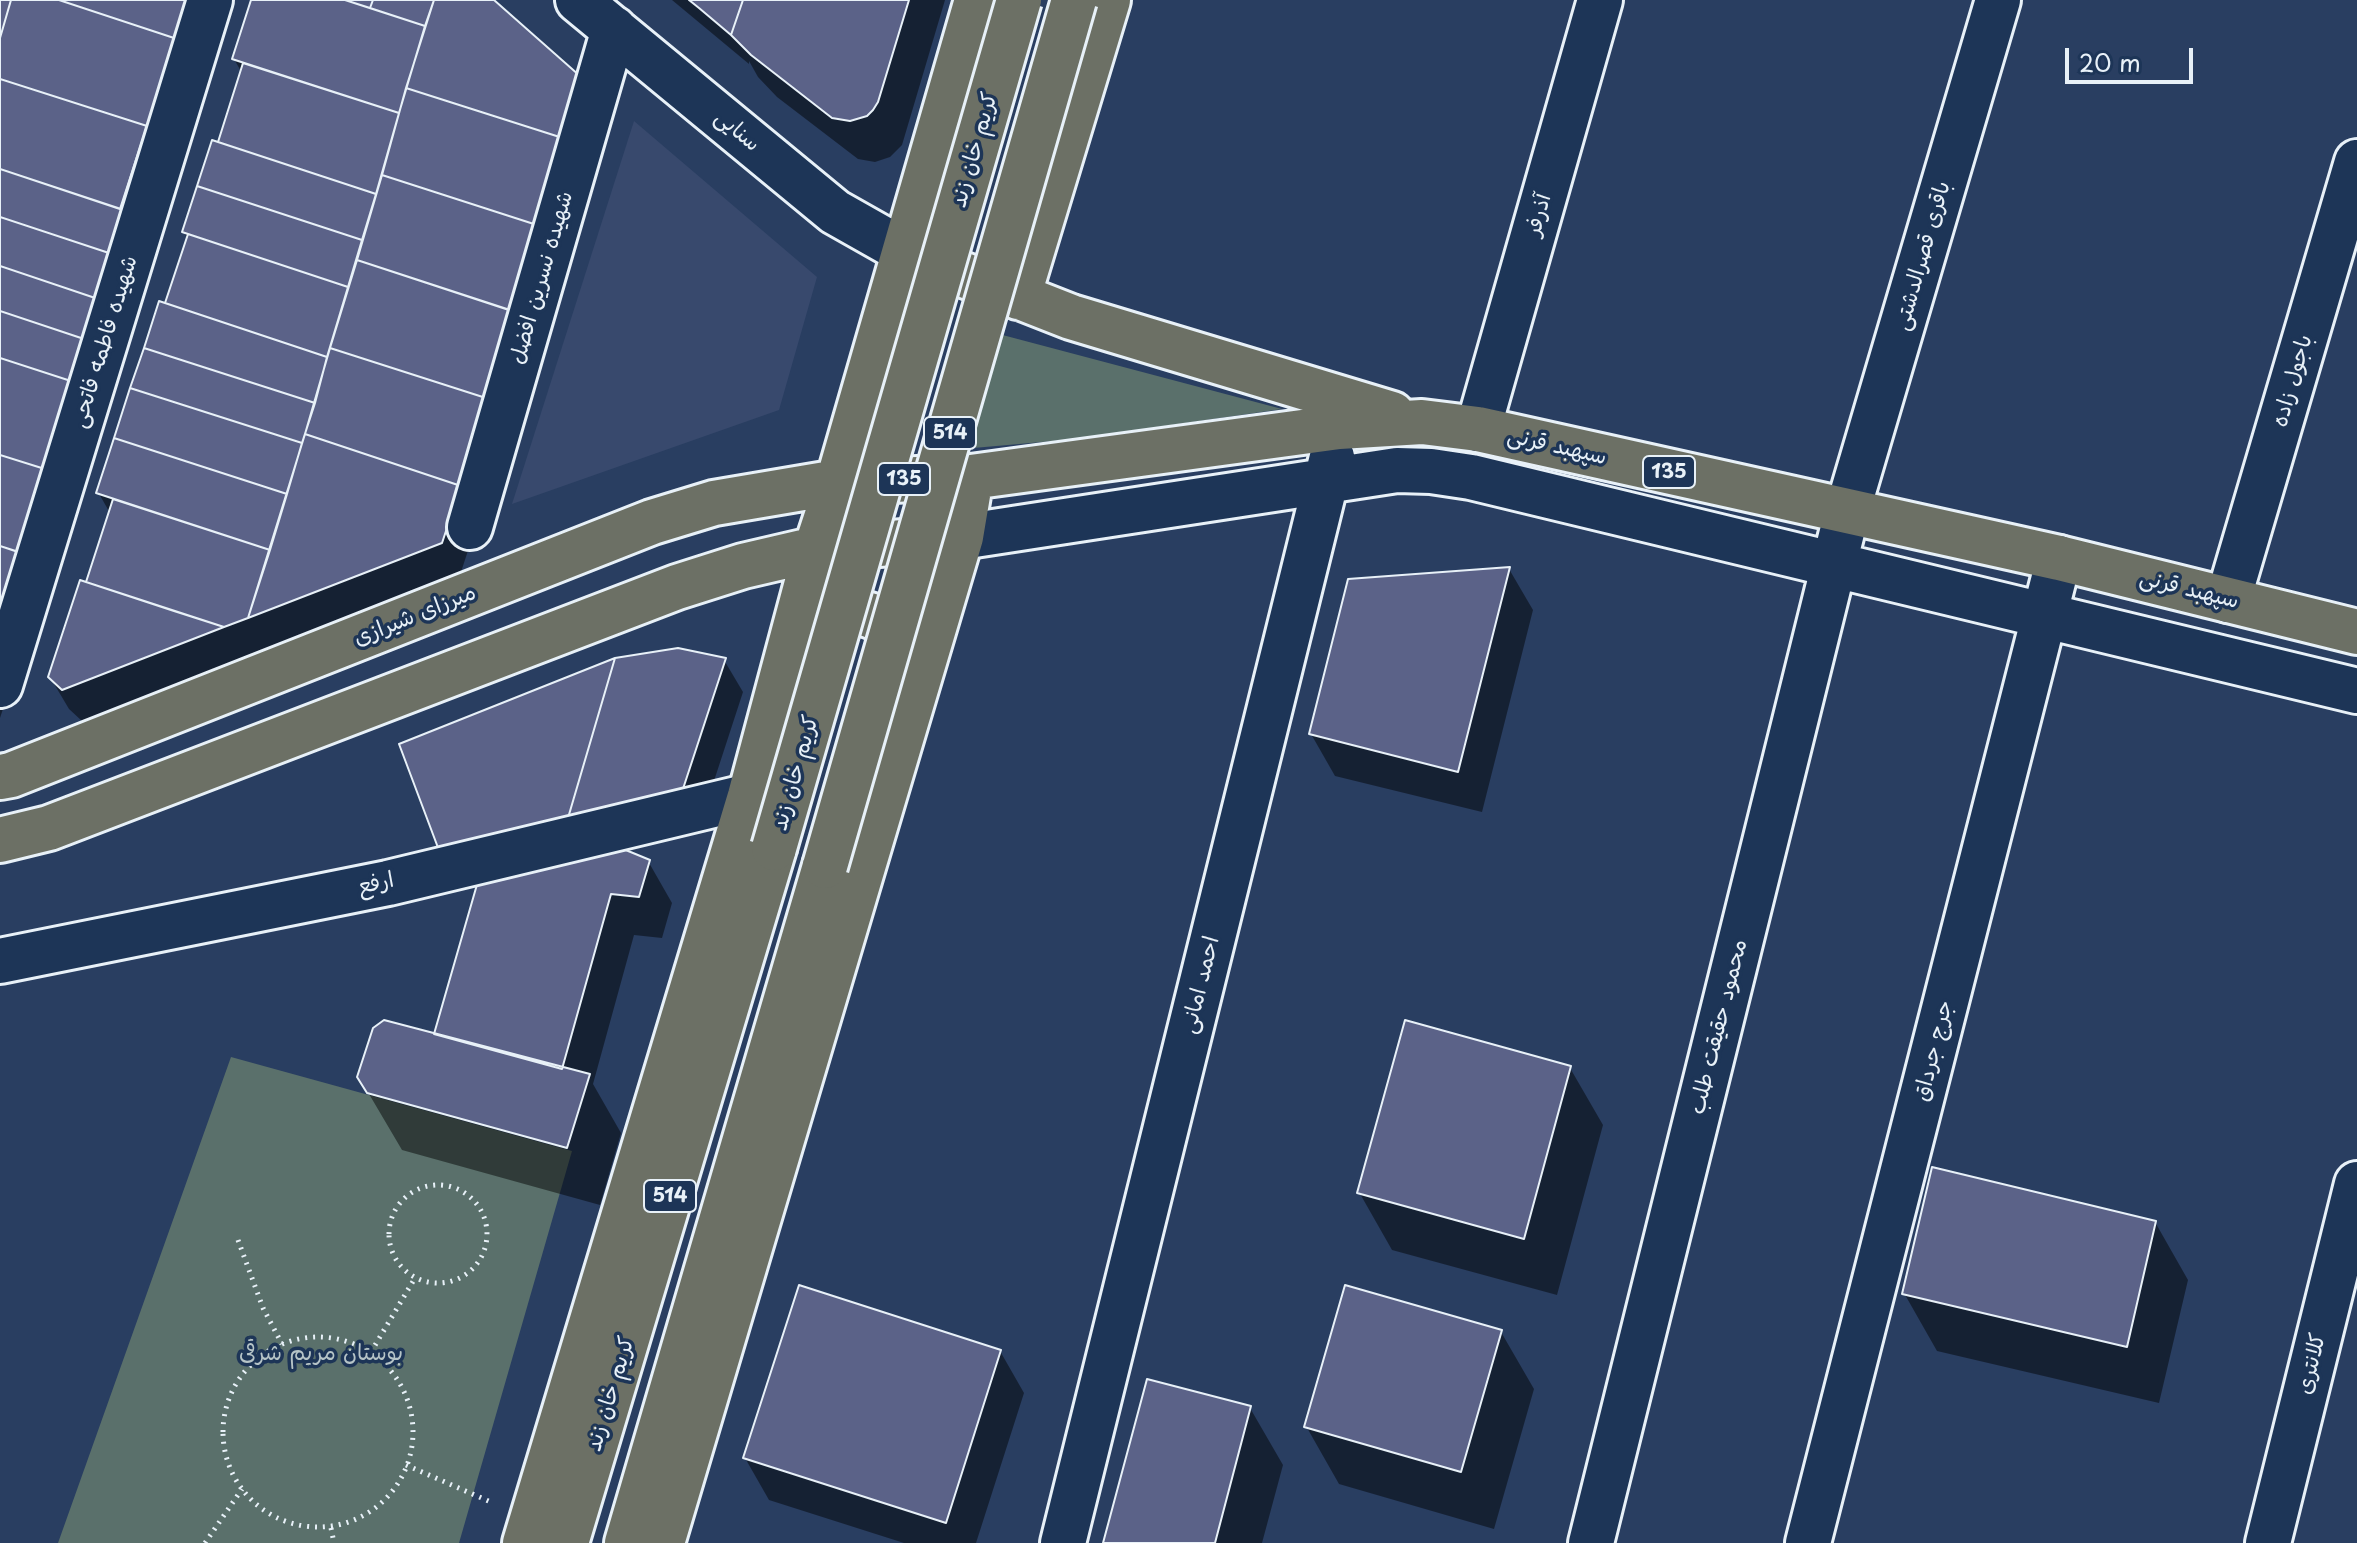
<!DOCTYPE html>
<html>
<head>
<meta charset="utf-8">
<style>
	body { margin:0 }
	#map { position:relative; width:2357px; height:1543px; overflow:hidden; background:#293e61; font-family:"Playpen Sans",sans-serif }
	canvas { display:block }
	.scale { position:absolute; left:2065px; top:48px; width:128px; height:36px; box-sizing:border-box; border:4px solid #e8f1f8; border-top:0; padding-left:10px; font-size:24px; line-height:28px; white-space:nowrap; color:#e8f1f8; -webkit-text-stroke:6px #1d3557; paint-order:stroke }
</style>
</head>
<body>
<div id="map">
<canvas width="2357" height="1543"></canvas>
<div class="scale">20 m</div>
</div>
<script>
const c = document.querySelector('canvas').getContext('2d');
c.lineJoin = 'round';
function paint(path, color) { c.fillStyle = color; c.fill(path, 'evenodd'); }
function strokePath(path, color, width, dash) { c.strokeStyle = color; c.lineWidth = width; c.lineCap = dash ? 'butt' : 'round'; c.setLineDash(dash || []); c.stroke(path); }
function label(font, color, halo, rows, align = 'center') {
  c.font = font + ' "Playpen Sans","Playpen Sans Arabic",sans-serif'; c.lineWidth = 7; c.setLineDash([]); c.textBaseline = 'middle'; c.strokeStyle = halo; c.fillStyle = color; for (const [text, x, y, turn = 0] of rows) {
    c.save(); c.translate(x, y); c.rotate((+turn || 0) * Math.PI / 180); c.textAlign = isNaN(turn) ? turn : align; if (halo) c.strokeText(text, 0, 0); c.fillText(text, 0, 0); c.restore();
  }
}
const built = new Path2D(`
	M634,121l183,156 -38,133 -267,94z`);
const green = new Path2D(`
	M995,333l287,76 -206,30 -114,10z
	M231,1057l341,94 -113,392h-401z`);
const shadow = new Path2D(`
	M0,0h208l-165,588 -43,130z
	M254,0h237l44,347 -75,228 -378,146 -13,-12 -19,-32 37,-93 23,-71 -12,-21 69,-186 21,-66 -4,-8 35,-87 23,-72 -8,-14z
	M672,0h273l-43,145 -12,12 -15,5 -17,-3 -81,-62 -19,-20 -9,-16v3z
	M1509,569l24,41 -51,202 -147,-36 -24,-42z
	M724,660l19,32 -45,138 -111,20 61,11 24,42 -10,35 -28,-3 -41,149 28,49 -21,72 -198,-55 -43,-73 77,-41z
	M1570,1068l33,57 -46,170 -165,-45 -33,-58z
	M2155,1222l33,58 -29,123 -222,-52 -33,-58z
	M1501,1332l33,57 -40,140 -155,-45 -33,-58z
	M1000,1351l24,42 -48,150h-72l-135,-43 -24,-42z
	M1250,1408l33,57 -21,78h-157z`);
const building = new Path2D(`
	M0,0h11l-11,38z
	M11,0h48l118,39 -30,87 -147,-47v-41z
	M59,0h130l-12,39z
	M251,0h94l80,26 -26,87 -167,-54z
	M345,0h28l-3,8z
	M373,0h61l-9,26 -55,-18z
	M434,0h60l86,76 -11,64 -163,-52z
	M689,0h54l-12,35 -32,-27z
	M743,0h166l-31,102 -5,8 -6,6 -17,5 -18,-3 -81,-63 -20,-20z
	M243,63l156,50 -23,81 -158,-52z
	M0,79l147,47 -27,83 -120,-40z
	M406,88l163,52 -29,86 -158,-51z
	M212,140l164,54 -14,46 -165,-54z
	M0,169l133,44 -15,43 -118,-39z
	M382,175l158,51 -27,85 -156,-51z
	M197,186l165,54 -14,47 -166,-55z
	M0,217l118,39 -14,45 -104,-35z
	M188,234l160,53 -21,70 -162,-54z
	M357,260l161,53 -29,86 -159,-51z
	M0,266l104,35 -14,40 -90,-30z
	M159,301l168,56 -12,46 -171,-55z
	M0,311l90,30 -13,42 -77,-25z
	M144,348l171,55 -13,40 -172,-55z
	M330,348l159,51 -28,87 -156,-52z
	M0,358l77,25 -29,87 -48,-15z
	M130,388l172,55 -15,51 -173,-56z
	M305,434l156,52 -19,57 -194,75z
	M114,438l173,56 -17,56 -174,-57z
	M0,455l48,15 -27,83 -21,-7z
	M113,499l157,51 -22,68 -24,9 -138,-45z
	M0,546l25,8 -25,78z
	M1510,567l-52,205 -149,-38 39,-155z
	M80,580l94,31 50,16 -162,63 -14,-13z
	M678,648l48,10 -46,140 -112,20 47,-160z
	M615,658l-47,160 -128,35 -41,-109z
	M616,846l34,14 -11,37 -28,-3 -49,175 -128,-35 44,-153z
	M384,1020l206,54 -23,74 -200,-55 -10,-16 16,-49z
	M1405,1020l166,46 -47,173 -167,-46z
	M1932,1167l224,54 -29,126 -225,-53z
	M799,1285l202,65 -55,173 -203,-65z
	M1345,1285l157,45 -41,142 -157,-45z
	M1147,1379l104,27 -36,137h-112z`);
const path = new Path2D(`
	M389 1234a49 49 0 1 1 98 0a49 49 0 1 1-98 0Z
	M238,1240l25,68 19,36
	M223 1432a95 95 0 1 1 190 0a95 95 0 1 1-190 0Z
	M371,1352l44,-74
	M406,1465l87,38
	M331,1528l3,15
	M205,1543l37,-54`);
const minor = new Path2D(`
	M578,0l257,212 69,39
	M1478,429l122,-429
	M470,527l144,-498
	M961,537l436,-67 34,1 40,6 886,214
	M2228,600l129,-438
	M0,685l210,-685
	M0,961l388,-78 362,-87
	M1063,1543l269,-1086
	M1591,1543l256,-1031 151,-512
	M1808,1543l251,-985
	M2268,1543l89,-359`);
const major = new Path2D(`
	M908,253l163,64 321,97
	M1018,297l90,-297
	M810,633c8,-9 15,-17 26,-20 28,-8 71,15 79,43
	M0,777l11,-2 641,-253 62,-19 124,-21 133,-5 368,-50 83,-5 56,7 581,129 298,74
	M0,840l49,-12 628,-241 66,-21 73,-17 138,-11
	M525,1543l225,-747 66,-247 22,-67 139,-482
	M566,1543l208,-695
	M627,1543l198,-677
	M662,1543l299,-1006 10,-60`);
const majorBridge = new Path2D(`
	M774,848l245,-848
	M825,866l249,-866`);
const shields = [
	[950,433,52],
	[1669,472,52],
	[904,479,52],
	[670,1196,52]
];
const shieldNames = [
	["514",950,433],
	["135",1669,472],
	["135",904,479],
	["514",670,1196]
];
const streetNames = [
	["سنایی",737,131,40],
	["کریم خان زند",975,150,-74],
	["آذرفر",1539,215,-74],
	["باقری قصرالدشتی",1923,256,-74],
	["شهیده نسرین افضل",542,278,-74],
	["شهیده فاطمه فاتحی",105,342,-73],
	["باجول زاده",2293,381,-74],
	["سپهبد قرنی",1557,447,13],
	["سپهبد قرنی",2189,590,14],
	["میرزای شیرازی",415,616,-22],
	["کریم خان زند",796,773,-74],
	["ارفع",376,884,-12],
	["احمد امانی",1201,985,-76],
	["محمود حقیقت طلب",1719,1027,-76],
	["جرج جرداق",1934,1051,-76],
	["کلانتری",2312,1364,-76],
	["کریم خان زند",611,1394,-73]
];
const parkNames = [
	["بوستان مریم شرقی",321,1354]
];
paint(built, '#38496d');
paint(green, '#5a706b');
paint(shadow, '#0007');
paint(building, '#5b6288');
strokePath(building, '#e8f1f8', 2);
strokePath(minor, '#e8f1f8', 50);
strokePath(major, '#e8f1f8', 50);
strokePath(path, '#e8f1f8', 5, [2, 6]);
strokePath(minor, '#1d3557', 44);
strokePath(major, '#6c7065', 44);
strokePath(majorBridge, '#e8f1f8', 50, []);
strokePath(majorBridge, '#6c7065', 44);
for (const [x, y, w] of shields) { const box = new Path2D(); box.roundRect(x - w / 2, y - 16, w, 32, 6); c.fillStyle = '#1d3557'; c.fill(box); strokePath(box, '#e8f1f8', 2); }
label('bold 20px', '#e8f1f8', null, shieldNames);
label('22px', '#e8f1f8', '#1d3557', streetNames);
label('22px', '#b6c4c7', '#1d3557', parkNames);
</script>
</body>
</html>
